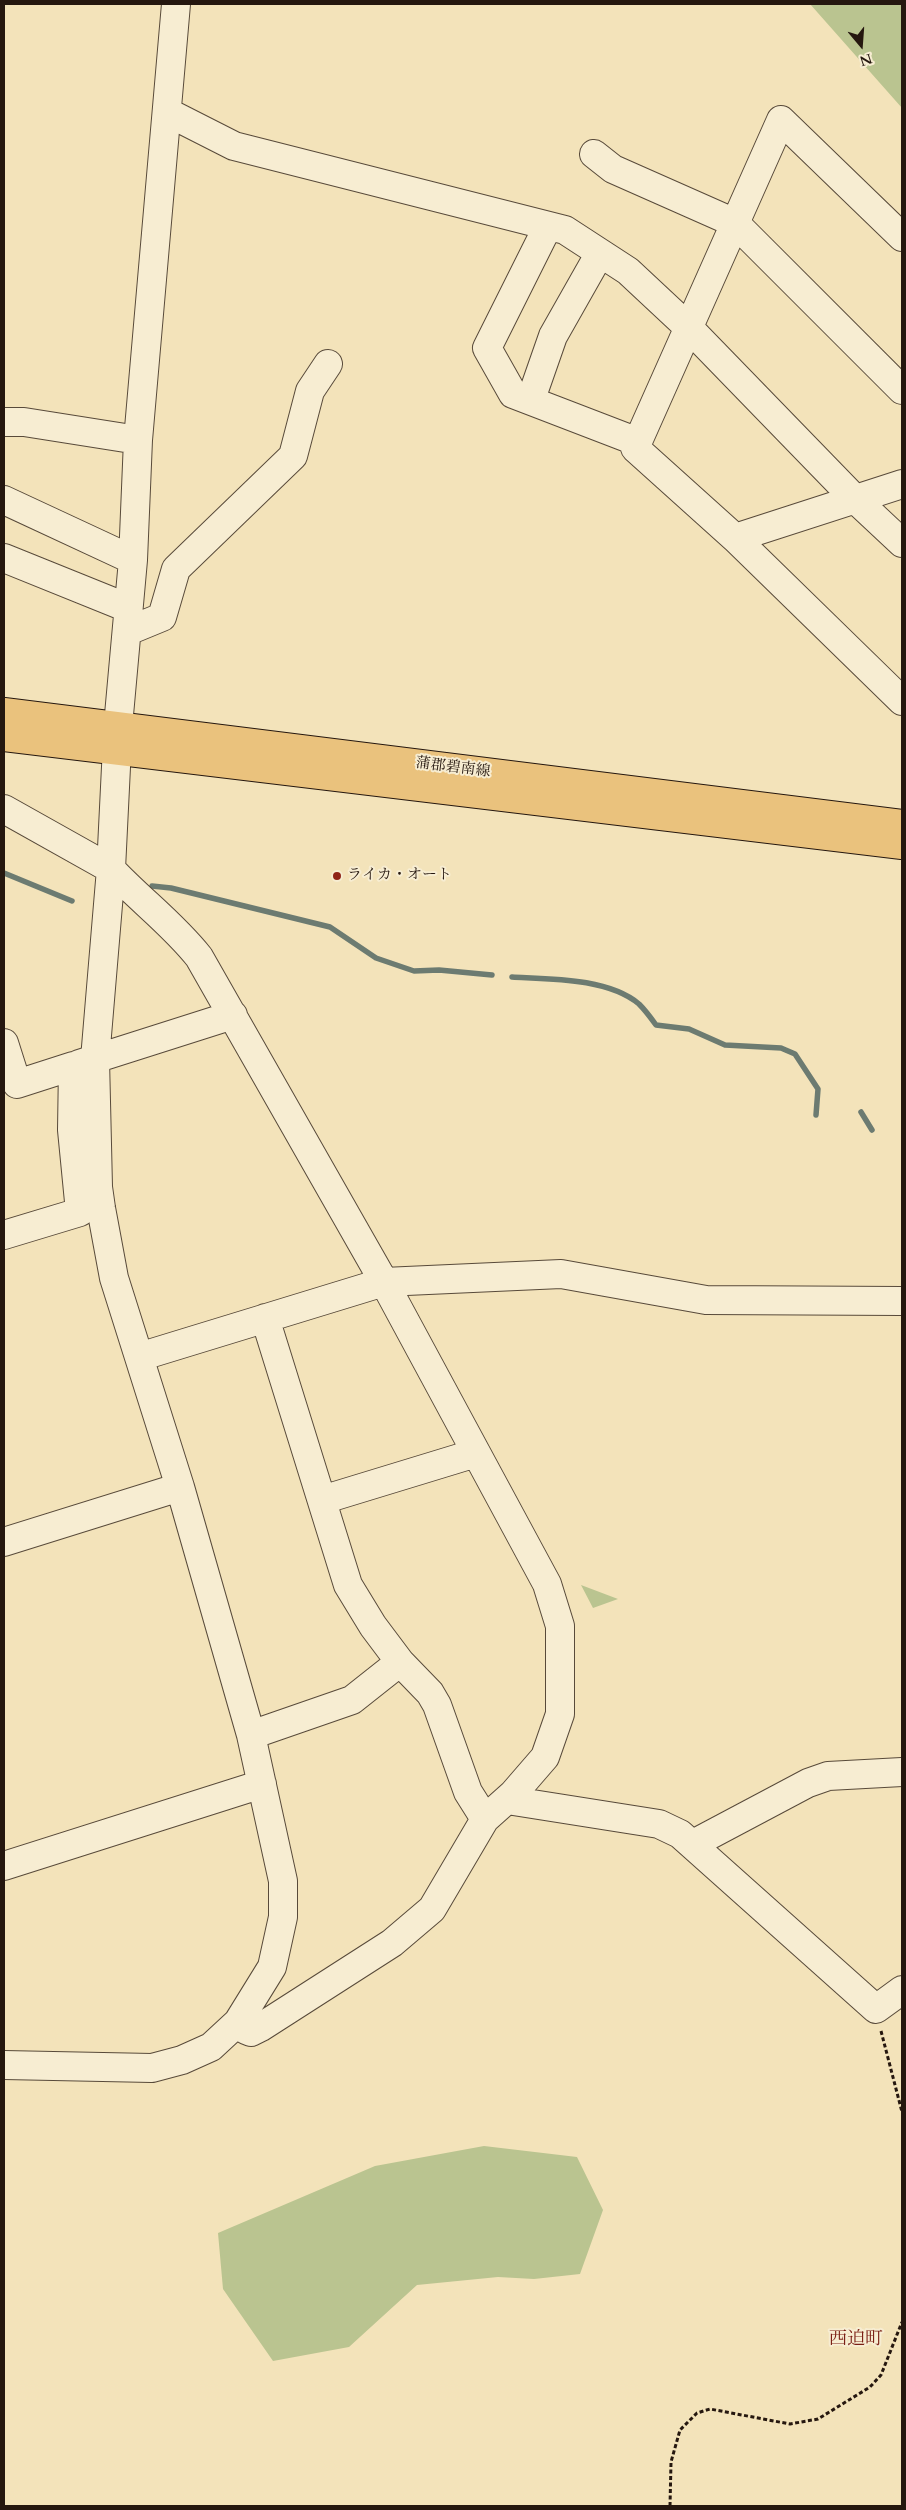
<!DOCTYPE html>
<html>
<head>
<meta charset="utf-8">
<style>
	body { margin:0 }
	#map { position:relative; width:906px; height:2510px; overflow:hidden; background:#f3e3ba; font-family:Cardo,serif }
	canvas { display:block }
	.frame { position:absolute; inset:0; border:5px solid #25170f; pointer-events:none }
	.north { position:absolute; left:836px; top:20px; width:50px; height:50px; -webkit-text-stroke:4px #f7edd2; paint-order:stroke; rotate:162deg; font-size:14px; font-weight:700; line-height:20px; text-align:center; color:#25170f }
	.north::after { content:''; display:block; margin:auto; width:18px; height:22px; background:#25170f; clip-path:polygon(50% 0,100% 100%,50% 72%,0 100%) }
</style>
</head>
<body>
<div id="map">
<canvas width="906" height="2510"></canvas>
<div class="frame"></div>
<div class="north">N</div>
</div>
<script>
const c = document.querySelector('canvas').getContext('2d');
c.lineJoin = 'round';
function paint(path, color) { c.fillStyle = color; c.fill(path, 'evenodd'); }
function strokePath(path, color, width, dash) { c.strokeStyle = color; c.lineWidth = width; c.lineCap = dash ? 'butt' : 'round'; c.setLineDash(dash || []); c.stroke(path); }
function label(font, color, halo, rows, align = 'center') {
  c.font = font + ' Cardo,"Noto Serif JP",serif'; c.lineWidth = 4; c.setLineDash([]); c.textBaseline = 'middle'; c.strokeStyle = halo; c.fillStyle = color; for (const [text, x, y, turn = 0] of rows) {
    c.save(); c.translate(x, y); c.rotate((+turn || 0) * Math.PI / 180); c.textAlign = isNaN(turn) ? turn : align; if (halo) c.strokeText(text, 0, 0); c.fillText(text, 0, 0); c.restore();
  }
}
const green = new Path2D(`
	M810,4h92v104z
	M581,1585l37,14 -25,9z
	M484,2146l93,11 26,53 -23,64 -46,5 -36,-2 -81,8 -68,62 -76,14 -50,-72 -5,-56 157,-67z`);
const stream = new Path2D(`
	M4,873l68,28
	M152,886l19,2 159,39 46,31 38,13 25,-1 53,5
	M512,977c38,2 96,1 127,27 6,6 12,14 17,21l33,4 36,16 56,3 14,6 23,35 -2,26
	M861,1112l11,18`);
const path = new Path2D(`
	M881,2031l21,81
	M670,2506l1,-44 9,-32 17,-17 13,-4 80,15 28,-5 52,-32 11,-12 21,-53`);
const minor = new Path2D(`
	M176,4l-38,436 -5,120 -15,166 -7,143c29,31 62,55 88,88l185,325 163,302 13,42v88l-15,43 -32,37 -28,25 -53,90 -40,34 -131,84 -10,5 -5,-2 -6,-11
	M167,112l67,34 331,84 63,41 61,57 166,171 47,44
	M594,154l19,15 122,54 167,167
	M548,226l-61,122 26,46 125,48
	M902,237l-121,-117 -146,328 100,90 167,163
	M531,399l22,-63 47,-83
	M4,422h20l114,18
	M4,500l129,60
	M735,538l167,-54
	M4,558l124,50
	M128,631l34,-14 14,-48 117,-113 17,-65 18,-27
	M4,809l107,60 -16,190 3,128 3,21 13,70 66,209 71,248 32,146v36l-11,50 -34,55 -27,25 -29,13 -30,8 -148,-3
	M4,1043l13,41 56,-18 -1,64 8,82 -76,23
	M79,1064l154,-49
	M265,1318l83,267 25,41 27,36 30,31 7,12 31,87 17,27
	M139,1357l245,-75 177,-8 145,26 196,1
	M322,1500l154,-47
	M4,1542l176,-55
	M251,1735l101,-35 48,-38
	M507,1800l152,24 21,10 196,175 26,-19
	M693,1844l115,-61 20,-7 74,-4
	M4,1866l258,-82`);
const major = new Path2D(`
	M4,712l898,112
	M4,737l898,108`);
const markers = [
	[337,876,5,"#8f2418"]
];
const streetNames = [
	["蒲郡碧南線",453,768,7]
];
const poiNames = [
	["ライカ・オート",347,876]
];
const quarterNames = [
	["西迫町",856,2340]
];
paint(green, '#bac490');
strokePath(stream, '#6c7b71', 5.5);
strokePath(minor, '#584a3a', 30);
strokePath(major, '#25170f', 30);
strokePath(path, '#25170f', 3, [4, 2.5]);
strokePath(minor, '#f7edd2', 28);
strokePath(major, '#eac27d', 28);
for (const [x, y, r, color] of markers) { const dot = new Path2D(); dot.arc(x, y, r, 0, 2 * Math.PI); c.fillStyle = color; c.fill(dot); strokePath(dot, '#f7edd2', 2); }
label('15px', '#25170f', '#f7edd2', streetNames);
label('15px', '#25170f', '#f7edd2', poiNames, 'left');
label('18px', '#7a1f14', '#f7edd2', quarterNames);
</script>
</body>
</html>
